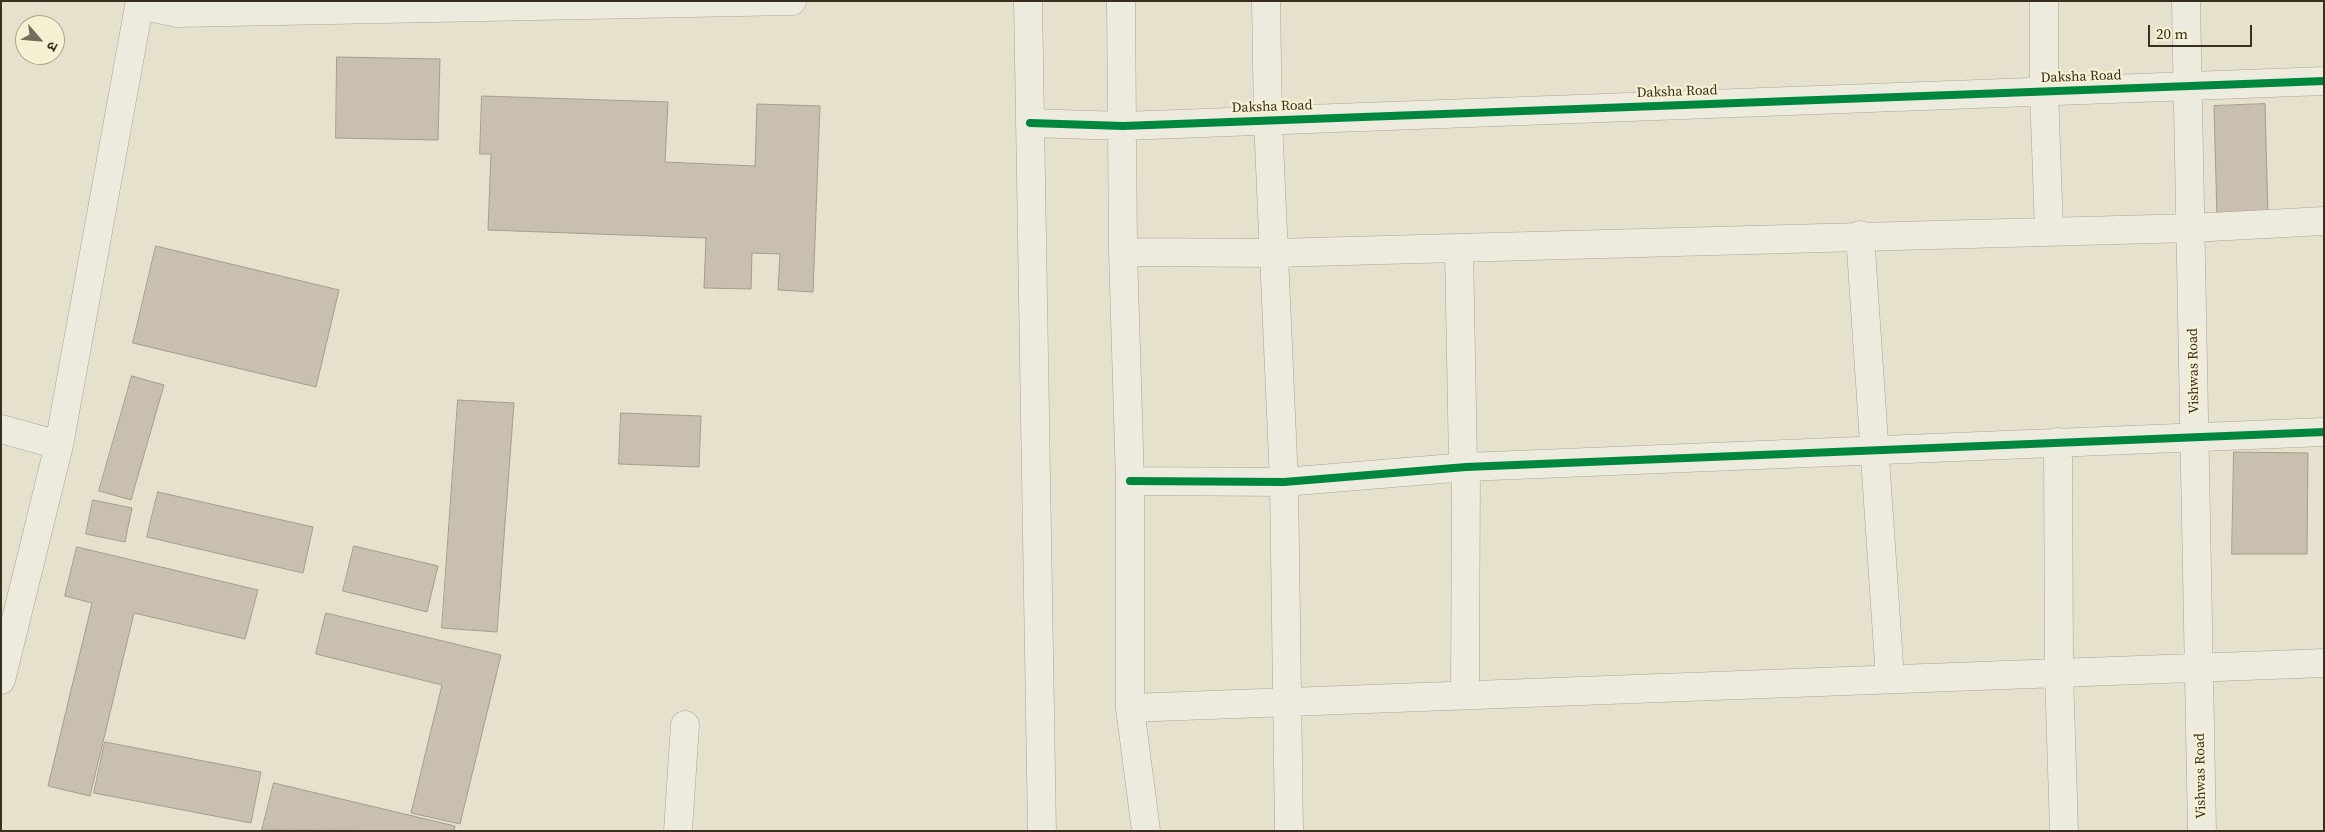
<!DOCTYPE html>
<html>
<head>
<meta charset="utf-8">
<style>
	body { margin:0 }
	#map { position:relative; width:2325px; height:832px; overflow:hidden; background:#e5e1cd; font-family:"Source Serif 4","Noto Sans Devanagari",serif }
	canvas { display:block }
	.frame { position:absolute; inset:0; border:2px solid #392f1e; pointer-events:none }
	.north { position:absolute; left:15px; top:15px; width:50px; height:50px; box-sizing:border-box; background:#f6f1d3; border:1px solid #aaa38b; border-radius:50%; rotate:117deg; font-size:14px; font-weight:700; line-height:20px; text-align:center; color:#392f1e }
	.north::after { content:''; display:block; margin:auto; width:18px; height:22px; background:#756d5b; clip-path:polygon(50% 0,100% 100%,50% 72%,0 100%) }
	.scale { position:absolute; left:2148px; top:25px; width:104px; height:22px; box-sizing:border-box; border:2px solid #392f1e; border-top:0; padding-left:6px; font-size:15px; line-height:18px; white-space:nowrap; color:#392f1e; -webkit-text-stroke:4px #f6f1d3; paint-order:stroke }
</style>
</head>
<body>
<div id="map">
<canvas width="2325" height="832"></canvas>
<div class="frame"></div>
<div class="north">उ</div>
<div class="scale">20 m</div>
</div>
<script>
const c = document.querySelector('canvas').getContext('2d');
c.lineJoin = 'round';
function paint(path, color) { c.fillStyle = color; c.fill(path, 'evenodd'); }
function strokePath(path, color, width, dash) { c.strokeStyle = color; c.lineWidth = width; c.lineCap = dash ? 'butt' : 'round'; c.setLineDash(dash || []); c.stroke(path); }
function label(font, color, halo, rows, align = 'center') {
  c.font = font + ' "Source Serif 4",serif'; c.lineWidth = 4.5; c.setLineDash([]); c.textBaseline = 'middle'; c.strokeStyle = halo; c.fillStyle = color; for (const [text, x, y, turn = 0] of rows) {
    c.save(); c.translate(x, y); c.rotate((+turn || 0) * Math.PI / 180); c.textAlign = isNaN(turn) ? turn : align; if (halo) c.strokeText(text, 0, 0); c.fillText(text, 0, 0); c.restore();
  }
}
const building = new Path2D(`
	M337,57l103,2 -2,81 -102,-2z
	M482,96l186,6 -3,60 90,4 2,-62 63,2 -7,186 -35,-2 2,-36 -28,-1 -1,36 -47,-1 2,-50 -218,-8 3,-76h-11z
	M2265,104l3,112 -51,2 -3,-112z
	M156,246l183,44 -23,97 -183,-44z
	M132,376l32,9 -33,115 -32,-9z
	M458,400l56,3 -17,229 -55,-4z
	M621,413l80,3 -2,51 -80,-3z
	M2234,452l74,1 -1,101h-75z
	M158,492l155,35 -10,46 -156,-36z
	M93,500l39,8 -7,34 -39,-8z
	M354,546l84,20 -11,46 -84,-21z
	M77,547l181,43 -13,49 -111,-26 -44,183 -42,-10 44,-183 -27,-7z
	M326,613l175,42 -41,169 -49,-11 31,-128 -126,-31z
	M105,742l156,30 -10,51 -157,-30z
	M274,783l181,43 -1,5 -192,-1z`);
const minor = new Path2D(`
	M148,1l6,7 23,5 615,-12
	M1028,1l14,830
	M1121,1l2,251 7,229v227l16,123
	M1266,1l2,119 16,362 5,349
	M2186,1l16,830
	M2044,3v88l5,140
	M1030,123l93,3 1201,-45
	M1860,235l30,444
	M1459,248l4,217 3,2 -1,228
	M1123,252l151,1 917,-25 133,-7
	M1,429l58,16
	M2058,442l1,231 5,158
	M1130,481l154,1 182,-15 858,-35
	M1,680l58,-235 81,-444
	M1130,708l1194,-45
	M678,831l7,-106`);
const cycleway = new Path2D(`
	M1030,123l93,3 1201,-45
	M1130,481l154,1 182,-15 858,-35`);
const streetNames = [
	["Daksha Road",2081,77,-2],
	["Daksha Road",1677,92,-2],
	["Daksha Road",1272,107,-2],
	["Vishwas Road",2194,371,-91],
	["Vishwas Road",2201,776,-91]
];
paint(building, '#c8bfae');
strokePath(building, '#a59d8c', 1);
strokePath(minor, '#aaa596', 29);
strokePath(minor, '#edeade', 28);
strokePath(cycleway, '#00873e', 8);
label('14px', '#392f1e', '#f6f1d3', streetNames);
</script>
</body>
</html>
